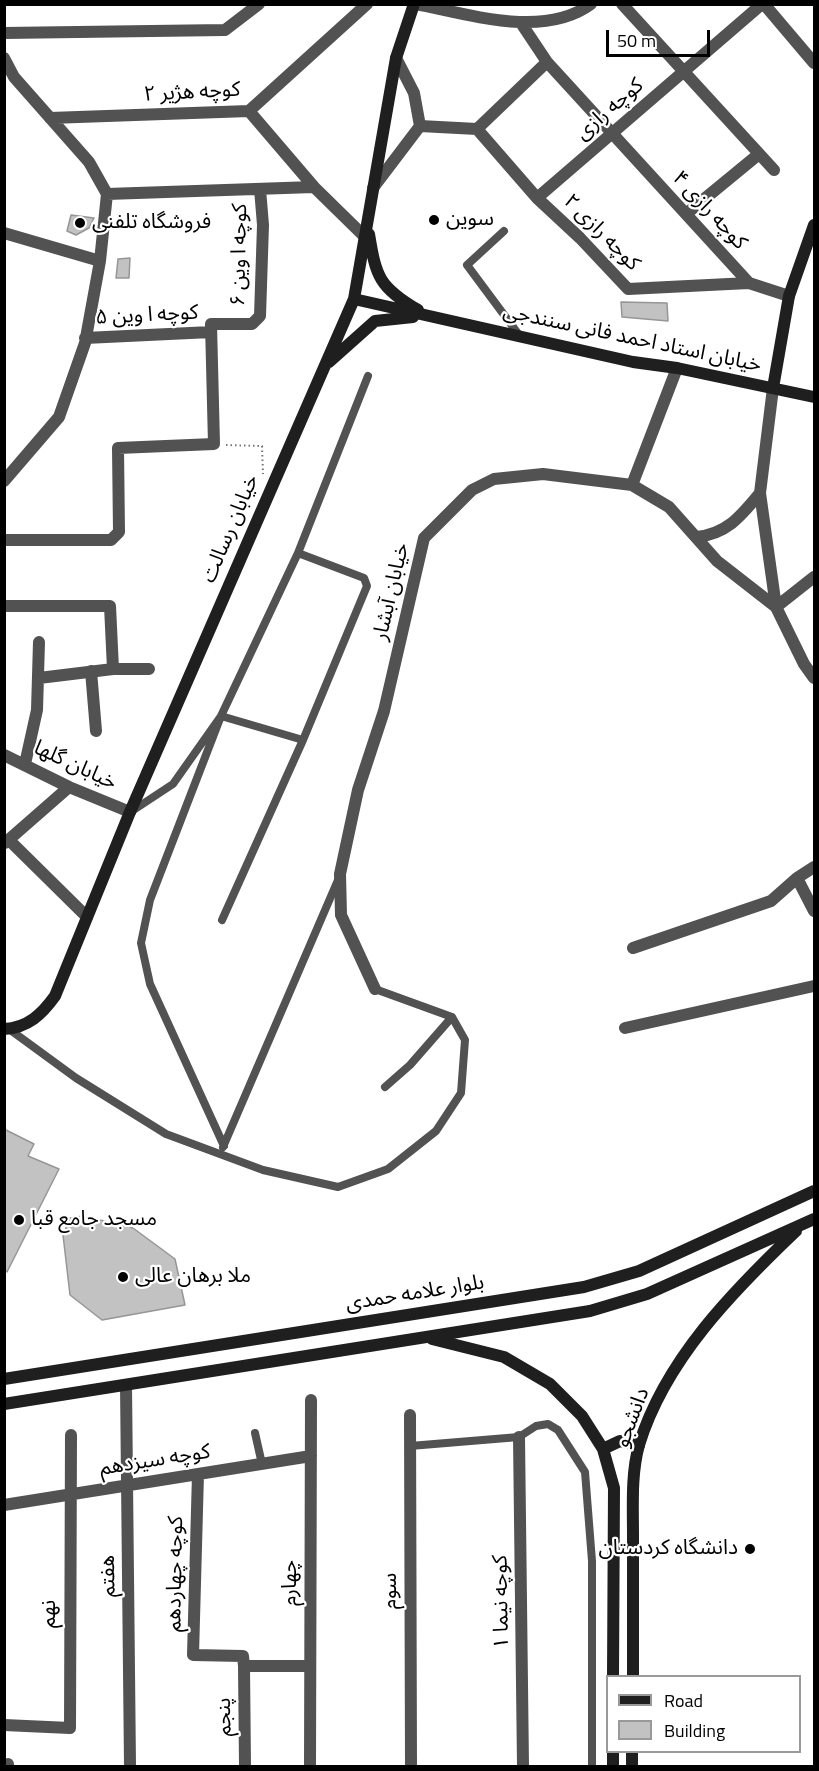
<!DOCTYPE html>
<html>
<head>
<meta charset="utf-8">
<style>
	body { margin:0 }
	#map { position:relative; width:819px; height:1771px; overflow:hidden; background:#fff; font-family:"Titillium Web",sans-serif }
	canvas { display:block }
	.frame { position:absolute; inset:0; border:6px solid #000; pointer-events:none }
	.legend { position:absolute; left:606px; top:1675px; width:195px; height:78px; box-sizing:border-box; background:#fff; border:2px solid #999; margin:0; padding:8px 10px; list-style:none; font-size:18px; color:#000 }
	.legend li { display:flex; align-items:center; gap:12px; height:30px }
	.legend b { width:30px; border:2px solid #999 }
	.scale { position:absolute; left:606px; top:30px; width:104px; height:27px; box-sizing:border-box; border:3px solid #000; border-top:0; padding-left:8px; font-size:18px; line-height:21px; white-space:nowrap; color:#000; -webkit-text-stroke:4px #fff; paint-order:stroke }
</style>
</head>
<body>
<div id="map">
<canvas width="819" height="1771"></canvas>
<div class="frame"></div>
<ul class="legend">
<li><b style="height:8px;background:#1f1f1f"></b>Road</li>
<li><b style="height:16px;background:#c2c2c2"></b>Building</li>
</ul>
<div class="scale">50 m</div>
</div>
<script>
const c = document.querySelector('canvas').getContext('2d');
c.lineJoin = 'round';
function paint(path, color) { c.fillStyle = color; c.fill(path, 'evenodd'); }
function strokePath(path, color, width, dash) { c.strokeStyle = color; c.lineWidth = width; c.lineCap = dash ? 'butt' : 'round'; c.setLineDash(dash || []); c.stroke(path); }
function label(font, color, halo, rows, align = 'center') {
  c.font = font + ' "Titillium Web","Noto Sans Arabic",sans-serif'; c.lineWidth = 4.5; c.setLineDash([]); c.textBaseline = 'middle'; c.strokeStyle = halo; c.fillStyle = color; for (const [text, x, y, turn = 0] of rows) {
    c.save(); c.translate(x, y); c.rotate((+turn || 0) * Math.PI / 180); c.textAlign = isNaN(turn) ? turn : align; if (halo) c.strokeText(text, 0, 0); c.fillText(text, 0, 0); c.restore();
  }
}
const building = new Path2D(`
	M71,215l23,3 -5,10 -13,7 -9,-4z
	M130,258l-1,20h-13l2,-19z
	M621,302l46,1 1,18 -46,-4z
	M4,1129l30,15 -6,12 31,13 -52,103 -3,-2z
	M83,1216l50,12 42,31 10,46 -83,15 -32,-25 -7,-60 7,-17z`);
const path = new Path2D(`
	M226,445l36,1 1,28`);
const lane = new Path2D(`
	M504,231l-37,34 52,70
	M132,811l41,-27 48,-68 77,-163 70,-177
	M222,920l81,-180 64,-154 -3,-8 -66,-25
	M9,1029l67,49 90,56 97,36 75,17 50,-18 48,-38 25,-38 4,-53 -13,-23 -77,-28
	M385,1087l25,-22 42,-48
	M224,1146l-74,-162 -9,-41 9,-43 71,-184 82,24
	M223,1147l115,-267
	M255,1433l7,31
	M410,1446l109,-9 17,-11 12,-2 10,6 27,42 7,89v205`);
const street = new Path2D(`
	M416,4c52,10 128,35 175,0
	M622,4l152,166
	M764,4l50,59
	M521,23l26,39 202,221 40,13
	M4,33l221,-3 34,-26
	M4,58l10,19 75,85 18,32 -7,67 -15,82 -26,74 -55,64
	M547,62l-70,67 60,69 43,40 48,51 121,-6
	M249,111l65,76
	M50,118l199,-7 118,-107
	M420,126l57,3
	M373,188l47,-62 -6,-33 -18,-35
	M107,194l207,-7 51,50
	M537,198l225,-194
	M686,214l73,-60
	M4,233l96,28
	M85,338l126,-6
	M773,388l-13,105 16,114 28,57 10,14
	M632,485l45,-117
	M696,537c31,-3 45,-21 64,-44
	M4,540h107l8,-8 -1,-84 96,-4 -3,-120h41l8,-8 3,-91 -3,-36
	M4,606h106l3,63
	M91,671l5,60
	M39,678l74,-9h36
	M4,755l65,32 61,25
	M25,764l12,-54 2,-68
	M9,840l78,77
	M5,843l64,-56
	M814,867l-17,11 17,33
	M633,948l138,-47 26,-23
	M375,989l-34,-74 -1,-41 18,-84 26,-79 40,-173 48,-48 22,-11 49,-5 89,11 37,22 48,54 59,46 38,-30
	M625,1028l189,-42
	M126,1385l4,381
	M410,1415l1,351
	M519,1437l4,329
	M198,1474l-5,181 50,1 1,10h66
	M4,1505l307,-49
	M244,1666l1,100
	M4,1725l66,3 1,-293
	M8,1764v2
	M310,1766l1,-366`);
const secondary = new Path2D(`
	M369,234c7,43 10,53 49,76
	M354,299l279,63 44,6 137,29
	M329,362l46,-41 38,-4
	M773,388l16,-92 25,-71
	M4,1029c24,-1 38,-15 51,-33l75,-184 224,-513 42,-241 18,-54
	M432,1339l72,18 46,27 32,32 21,33 11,39 -1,188
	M4,1379l580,-92 55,-16 175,-80
	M4,1404l586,-93 57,-17 167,-75
	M603,1449l17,-8 19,5
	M633,1676c0,-46 0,-93 0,-140 0,-30 -2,-62 6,-91 26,-85 94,-154 157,-214
	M613,1766v-14
	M632,1766v-14`);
const markers = [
	[434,220,6,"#000"],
	[80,223,6,"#000"],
	[19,1220,6,"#000"],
	[123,1277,6,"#000"],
	[750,1549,6,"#000"]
];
const streetNames = [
	["کوچه هژیر ۲",192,93,-3],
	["کوچه رازی",610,110,-41],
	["کوچه رازی ۴",709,211,47],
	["کوچه رازی ۲",601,233,45],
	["کوچه ا وین ۶",240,255,-89],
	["کوچه ا وین ۵",147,316,-3],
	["خیابان استاد احمد فانی سنندجی",632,339,12],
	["خیابان رسالت",231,529,-67],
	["خیابان آبشار",392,592,-77],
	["خیابان گلها",75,766,25],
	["بلوار علامه حمدی",415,1294,-9],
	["دانشجو",633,1418,-69],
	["کوچه سیزدهم",155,1461,-9],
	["کوچه چهاردهم",176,1574,-89],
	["هفتم",109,1576,-91],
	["چهارم",291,1583,-90],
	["سوم",391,1591,-90],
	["کوچه نیما ۱",502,1602,-91],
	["نهم",50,1614,-90],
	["پنجم",225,1717,-91]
];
const poiNames = [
	["سوین",446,220],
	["فروشگاه تلفنی",92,223],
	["مسجد جامع قبا",31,1220],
	["ملا برهان عالی",135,1277],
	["دانشگاه کردستان",738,1549,"right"]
];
paint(building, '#c2c2c2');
strokePath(building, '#969696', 1.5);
strokePath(path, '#747474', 2, [1.5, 3]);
strokePath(lane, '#525252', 8);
strokePath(street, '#525252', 12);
strokePath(secondary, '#1f1f1f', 12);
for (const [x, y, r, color] of markers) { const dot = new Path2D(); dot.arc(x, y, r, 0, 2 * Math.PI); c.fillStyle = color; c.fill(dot); strokePath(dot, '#fff', 2); }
label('21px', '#000', '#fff', streetNames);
label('21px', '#000', '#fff', poiNames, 'left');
</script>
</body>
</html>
